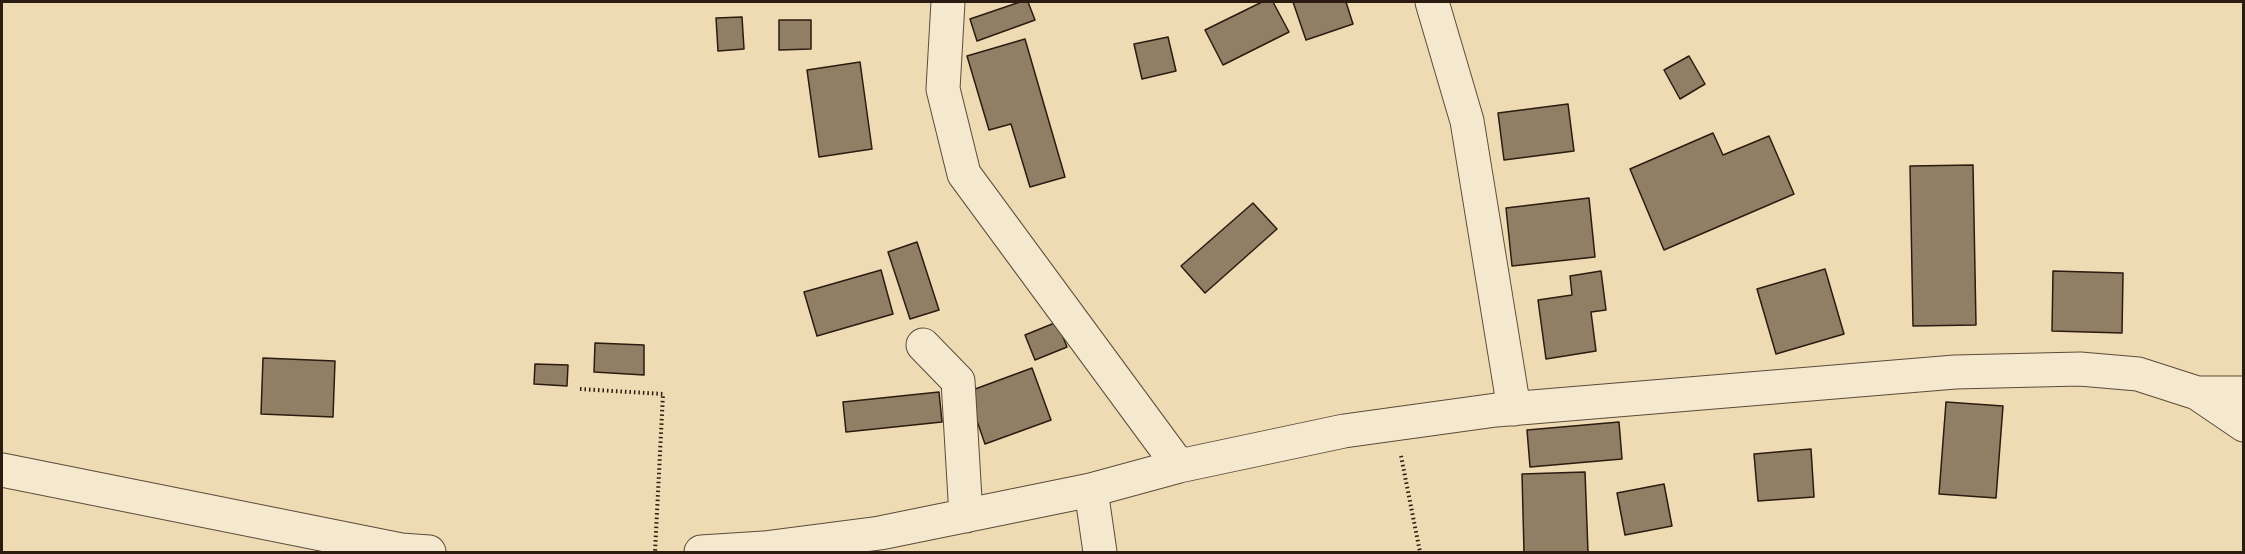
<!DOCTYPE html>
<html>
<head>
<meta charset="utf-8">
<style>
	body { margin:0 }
	#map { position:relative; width:2245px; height:554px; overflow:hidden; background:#eedbb3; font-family:"IM FELL DW Pica",serif }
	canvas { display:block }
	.frame { position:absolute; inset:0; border:3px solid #2b1b10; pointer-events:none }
</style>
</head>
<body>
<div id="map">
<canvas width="2245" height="554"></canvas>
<div class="frame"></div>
</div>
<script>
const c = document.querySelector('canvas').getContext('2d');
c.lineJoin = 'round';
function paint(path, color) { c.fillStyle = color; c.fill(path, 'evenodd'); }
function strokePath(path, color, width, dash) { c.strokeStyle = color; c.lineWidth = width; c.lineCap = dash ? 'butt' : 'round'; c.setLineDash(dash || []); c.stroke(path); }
const building = new Path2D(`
	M1020,2h8l7,18 -58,21 -7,-22z
	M1262,2h11l16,30 -66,33 -18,-35z
	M1293,2h53l7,22 -47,16z
	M742,17l2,32 -26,2 -2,-33z
	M779,20h32v29l-32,1z
	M1168,37l8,34 -34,8 -8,-35z
	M1025,39l40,138 -35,10 -19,-63 -22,6 -22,-74z
	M1689,56l16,28 -25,15 -16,-29z
	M860,62l12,87 -53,8 -12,-87z
	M1568,104l6,47 -70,9 -6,-47z
	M1713,133l10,22 46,-19 25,58 -130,56 -34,-81z
	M1973,165l3,160 -63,1 -3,-160z
	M1589,198l6,59 -83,9 -6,-58z
	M1253,203l24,26 -72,64 -24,-27z
	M917,242l22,68 -29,9 -22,-67z
	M1825,269l19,65 -68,20 -19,-65z
	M881,270l12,44 -76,22 -13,-44z
	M1601,271l5,39 -15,2 5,39 -50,8 -8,-59 34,-5 -2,-19z
	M2053,271l70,2 -1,60 -70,-2z
	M1057,322l10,25 -32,13 -10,-25z
	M595,343l49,2v30l-50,-3z
	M263,358l72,3 -2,56 -72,-3z
	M535,364l33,1 -1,21 -33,-2z
	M1032,368l19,52 -66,24 -18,-52z
	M939,392l3,30 -96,10 -3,-30z
	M1946,402l57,4 -7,92 -57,-4z
	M1619,422l3,37 -92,8 -3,-37z
	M1811,449l3,48 -56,4 -4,-47z
	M1585,472l3,80h-64l-2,-78z
	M1664,484l8,42 -47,9 -8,-42z`);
const path = new Path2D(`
	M580,389l83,5 -8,158
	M1401,456l19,96`);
const minor = new Path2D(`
	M948,2l-5,87 21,85 215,292
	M1432,2l35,119 47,288
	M923,345l35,36 8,135
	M2197,393h47
	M2,470l399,80 28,2
	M1091,490l9,62
	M701,552l63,-4 116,-15 211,-43 88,-24 165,-35 152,-21 459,-38 125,-3 58,5 59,19 47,32`);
paint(building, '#907f65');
strokePath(building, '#2b1b10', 1.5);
strokePath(minor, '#5c4b39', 35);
strokePath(path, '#2b1b10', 4, [1.5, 3]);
strokePath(minor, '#f4e8ce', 33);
</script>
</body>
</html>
